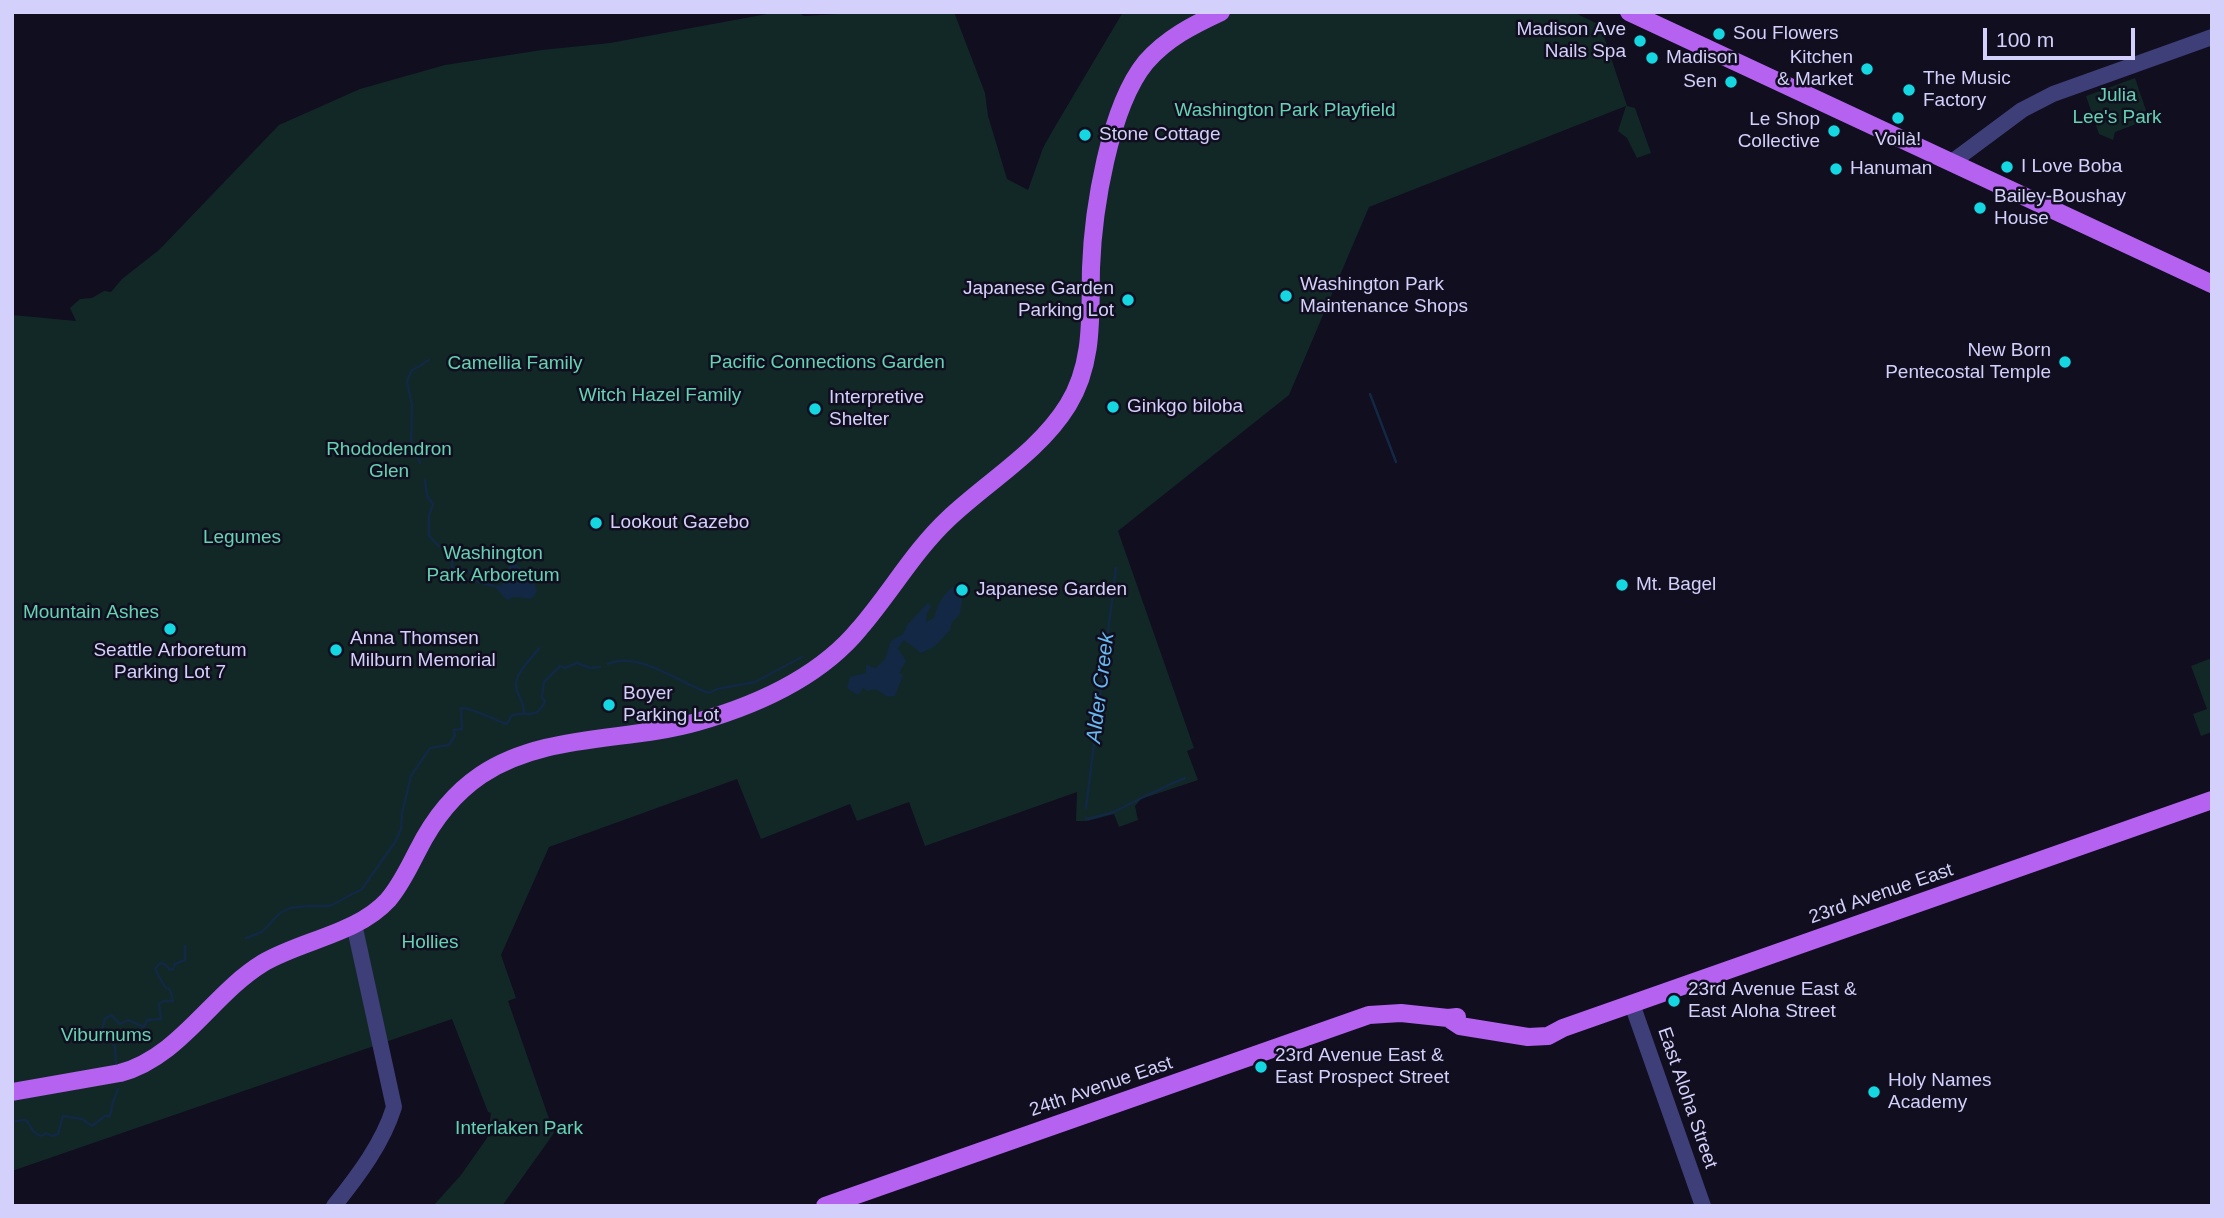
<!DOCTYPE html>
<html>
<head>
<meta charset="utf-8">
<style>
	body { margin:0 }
	#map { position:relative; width:2224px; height:1218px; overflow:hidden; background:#100e1f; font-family:Helvetica,sans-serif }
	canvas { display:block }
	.frame { position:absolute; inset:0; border:14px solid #d3d0fb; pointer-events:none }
	.scale { position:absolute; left:1983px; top:28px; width:152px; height:32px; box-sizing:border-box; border:4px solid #d3d0fb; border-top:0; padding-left:9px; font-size:21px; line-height:24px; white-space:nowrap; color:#d3d0fb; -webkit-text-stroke:5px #100e1f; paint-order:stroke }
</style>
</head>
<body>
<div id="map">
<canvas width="2224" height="1218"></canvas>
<div class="frame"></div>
<div class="scale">100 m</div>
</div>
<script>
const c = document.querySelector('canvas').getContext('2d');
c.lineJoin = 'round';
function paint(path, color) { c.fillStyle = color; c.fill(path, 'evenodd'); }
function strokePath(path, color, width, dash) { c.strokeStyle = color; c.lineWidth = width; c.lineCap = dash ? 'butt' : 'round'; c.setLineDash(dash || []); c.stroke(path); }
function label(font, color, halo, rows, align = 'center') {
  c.font = font + ' Helvetica,sans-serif'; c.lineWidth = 5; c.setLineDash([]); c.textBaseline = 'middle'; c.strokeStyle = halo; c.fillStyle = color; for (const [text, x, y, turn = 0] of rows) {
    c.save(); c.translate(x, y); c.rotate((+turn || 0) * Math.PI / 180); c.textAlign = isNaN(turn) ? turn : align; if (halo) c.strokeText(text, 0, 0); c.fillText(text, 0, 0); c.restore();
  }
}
const green = new Path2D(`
	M778,12h19l7,4 67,-4h83l31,81 3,23 19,63 21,11 15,-42 10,-18 70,-118h450l27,13 27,81 8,2 16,45 -14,5 -10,-20 -9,-7 8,-25 -257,101 -80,188 -171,136 76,217 -7,3 11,29 -57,19 -6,7 3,14 -19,7 -5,-13 -27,7h-11l1,-29 -152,54 -16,-44 -52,19 -7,-17 -89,35 -24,-60 -188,68 -48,108 15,43 -8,3 46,132 -52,73h-69l28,-31 26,-37 4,-25 -3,-1 -36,-93 -440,152v-856l64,6 -6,-13 10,-9 12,-1 12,-7 7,1 11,-13 37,-29 120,-125 81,-36 85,-24 97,-15 68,-7z
	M2135,78l14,41 -34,13 -2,8 -14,-6 -13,-38z
	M2212,658v74l-11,4 -8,-22 14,-5 -16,-43z`);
const water = new Path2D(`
	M515,563l19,19 3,9 -5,8 -17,-2 -8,3 -13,-14 8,-1c6,-6 4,-14 8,-21z
	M959,583l5,4 -4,27 -8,8 -2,8 -16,17 -13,6 -17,-13 -6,8 8,13 -7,12 4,2 -8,21 -7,1 -12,-8 -9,2 -4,-3 -5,7 -11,-7 3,-11 16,-4v-8l10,3 9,-9 6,-18 12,-7 4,-9 21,-22 3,4 -4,6 -1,9 8,-4c4,-16 10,-26 25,-35z`);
const stream = new Path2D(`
	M1370,394l26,68
	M420,463l-9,-22 1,-36 -5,-23 4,-11 18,-11
	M425,480l2,16 6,8 -4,12v20l10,10
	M444,550l8,7v10l17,4 9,11 16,4
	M608,664c30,-14 73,20 101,29l8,-4 38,-7 47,-25
	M524,712c0,-10 -7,-17 -8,-26 -1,-14 16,-27 23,-38
	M1171,784l14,-6
	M1150,794l19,-9
	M1086,808l30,-240
	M1086,818l2,1 26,-7 35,-18
	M246,938l16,-6 18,-19 10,-5 19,-2h21l32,-17 33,-47 6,-13 1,-16 9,-37 19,-28 19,-3 6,-10 -1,-5 8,-1 -1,-21c10,-1 35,13 46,16l5,-9c17,-3 26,4 33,-14l-3,-3 2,-16 16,-16 5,2 12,-5 13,5 10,-1
	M116,1063l-1,-16 -13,-18 3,-10 6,-4 9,9 8,-4 16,7 3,-7 14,-1 -2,-15 5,-3h9l-3,-11 -5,-3 -10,-18 5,-6 6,2 4,5 3,-1 2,-5 10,-4v-14
	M16,1121l10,-1 8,12 7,4 5,-3 6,3 6,-2 5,-18 19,3 10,7 13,-10h5l3,-14 5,-13`);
const minor = new Path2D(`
	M1952,162l70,-52 31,-16 159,-57
	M1632,1004l71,202
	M334,1206c24,-30 49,-63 60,-99l-40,-183`);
const major = new Path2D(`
	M1629,12l583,272
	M1448,1018l12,8 68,11 20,-1 15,-8 649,-228
	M12,1092l108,-19c60,-16 92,-79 143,-110 39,-23 94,-29 125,-63 13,-15 21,-33 30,-50 15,-30 35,-56 63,-75 63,-42 146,-33 216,-53 60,-17 123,-45 163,-94 31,-36 54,-77 88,-109 40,-38 91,-67 120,-114 26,-42 22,-90 23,-137 2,-57 18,-161 55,-206 21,-24 47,-37 75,-50
	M825,1206l544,-191 32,-2 47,5 9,-1`);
const markers = [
	[1719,34,7,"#15d7e2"],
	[1640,41,7,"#15d7e2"],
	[1652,58,7,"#15d7e2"],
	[1867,69,7,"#15d7e2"],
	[1731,82,7,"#15d7e2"],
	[1909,90,7,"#15d7e2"],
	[1898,118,7,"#15d7e2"],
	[1834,131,7,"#15d7e2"],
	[1085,135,7,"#15d7e2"],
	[2007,167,7,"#15d7e2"],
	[1836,169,7,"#15d7e2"],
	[1980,208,7,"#15d7e2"],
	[1286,296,7,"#15d7e2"],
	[1128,300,7,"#15d7e2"],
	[2065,362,7,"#15d7e2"],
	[1113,407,7,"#15d7e2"],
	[815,409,7,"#15d7e2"],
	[596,523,7,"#15d7e2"],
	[1622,585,7,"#15d7e2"],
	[962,590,7,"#15d7e2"],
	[170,629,7,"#15d7e2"],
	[336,650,7,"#15d7e2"],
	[609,705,7,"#15d7e2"],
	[1674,1001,7,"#15d7e2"],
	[1261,1067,7,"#15d7e2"],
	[1874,1092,7,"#15d7e2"]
];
const poiNames = [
	["Madison Ave",1626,30,"right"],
	["Nails Spa",1626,52,"right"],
	["Sou Flowers",1733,34],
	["Madison",1666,58],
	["Kitchen",1853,58,"right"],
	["& Market",1853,80,"right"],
	["The Music",1923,79],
	["Factory",1923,101],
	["Sen",1717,82,"right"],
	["Le Shop",1820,120,"right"],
	["Collective",1820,142,"right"],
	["Stone Cottage",1099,135],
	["Voilà!",1898,140,"center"],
	["I Love Boba",2021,167],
	["Hanuman",1850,169],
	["Bailey-Boushay",1994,197],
	["House",1994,219],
	["Washington Park",1300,285],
	["Maintenance Shops",1300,307],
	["Japanese Garden",1114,289,"right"],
	["Parking Lot",1114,311,"right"],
	["New Born",2051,351,"right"],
	["Pentecostal Temple",2051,373,"right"],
	["Interpretive",829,398],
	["Shelter",829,420],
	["Ginkgo biloba",1127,407],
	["Lookout Gazebo",610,523],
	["Mt. Bagel",1636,585],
	["Japanese Garden",976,590],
	["Anna Thomsen",350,639],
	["Milburn Memorial",350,661],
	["Seattle Arboretum",170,651,"center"],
	["Parking Lot 7",170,673,"center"],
	["Boyer",623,694],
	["Parking Lot",623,716],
	["23rd Avenue East &",1688,990],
	["East Aloha Street",1688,1012],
	["23rd Avenue East &",1275,1056],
	["East Prospect Street",1275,1078],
	["Holy Names",1888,1081],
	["Academy",1888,1103]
];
const parkNames = [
	["Julia",2117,96],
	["Lee's Park",2117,118],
	["Washington Park Playfield",1285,111],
	["Pacific Connections Garden",827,363],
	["Camellia Family",515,364],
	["Witch Hazel Family",660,396],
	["Rhododendron",389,450],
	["Glen",389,472],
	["Legumes",242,538],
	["Washington",493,554],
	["Park Arboretum",493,576],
	["Mountain Ashes",91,613],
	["Hollies",430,943],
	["Viburnums",106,1036],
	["Interlaken Park",519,1129]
];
const streetNames = [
	["23rd Avenue East",1881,894,-19],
	["24th Avenue East",1101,1087,-19],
	["East Aloha Street",1687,1098,71]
];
const waterNames = [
	["Alder Creek",1101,688,-83]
];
paint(green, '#122826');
paint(water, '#122844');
strokePath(stream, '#122844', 2.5);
strokePath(minor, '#3e3e79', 16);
strokePath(major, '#b562f0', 18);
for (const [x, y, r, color] of markers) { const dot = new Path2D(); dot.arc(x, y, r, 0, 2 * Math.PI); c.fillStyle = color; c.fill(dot); strokePath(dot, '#100e1f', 2.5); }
label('19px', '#d3d0fb', '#100e1f', poiNames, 'left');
label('19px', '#64d3b2', '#100e1f', parkNames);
label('19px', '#d3d0fb', '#100e1f', streetNames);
label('italic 21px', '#68b8f1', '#100e1f', waterNames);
</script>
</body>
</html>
